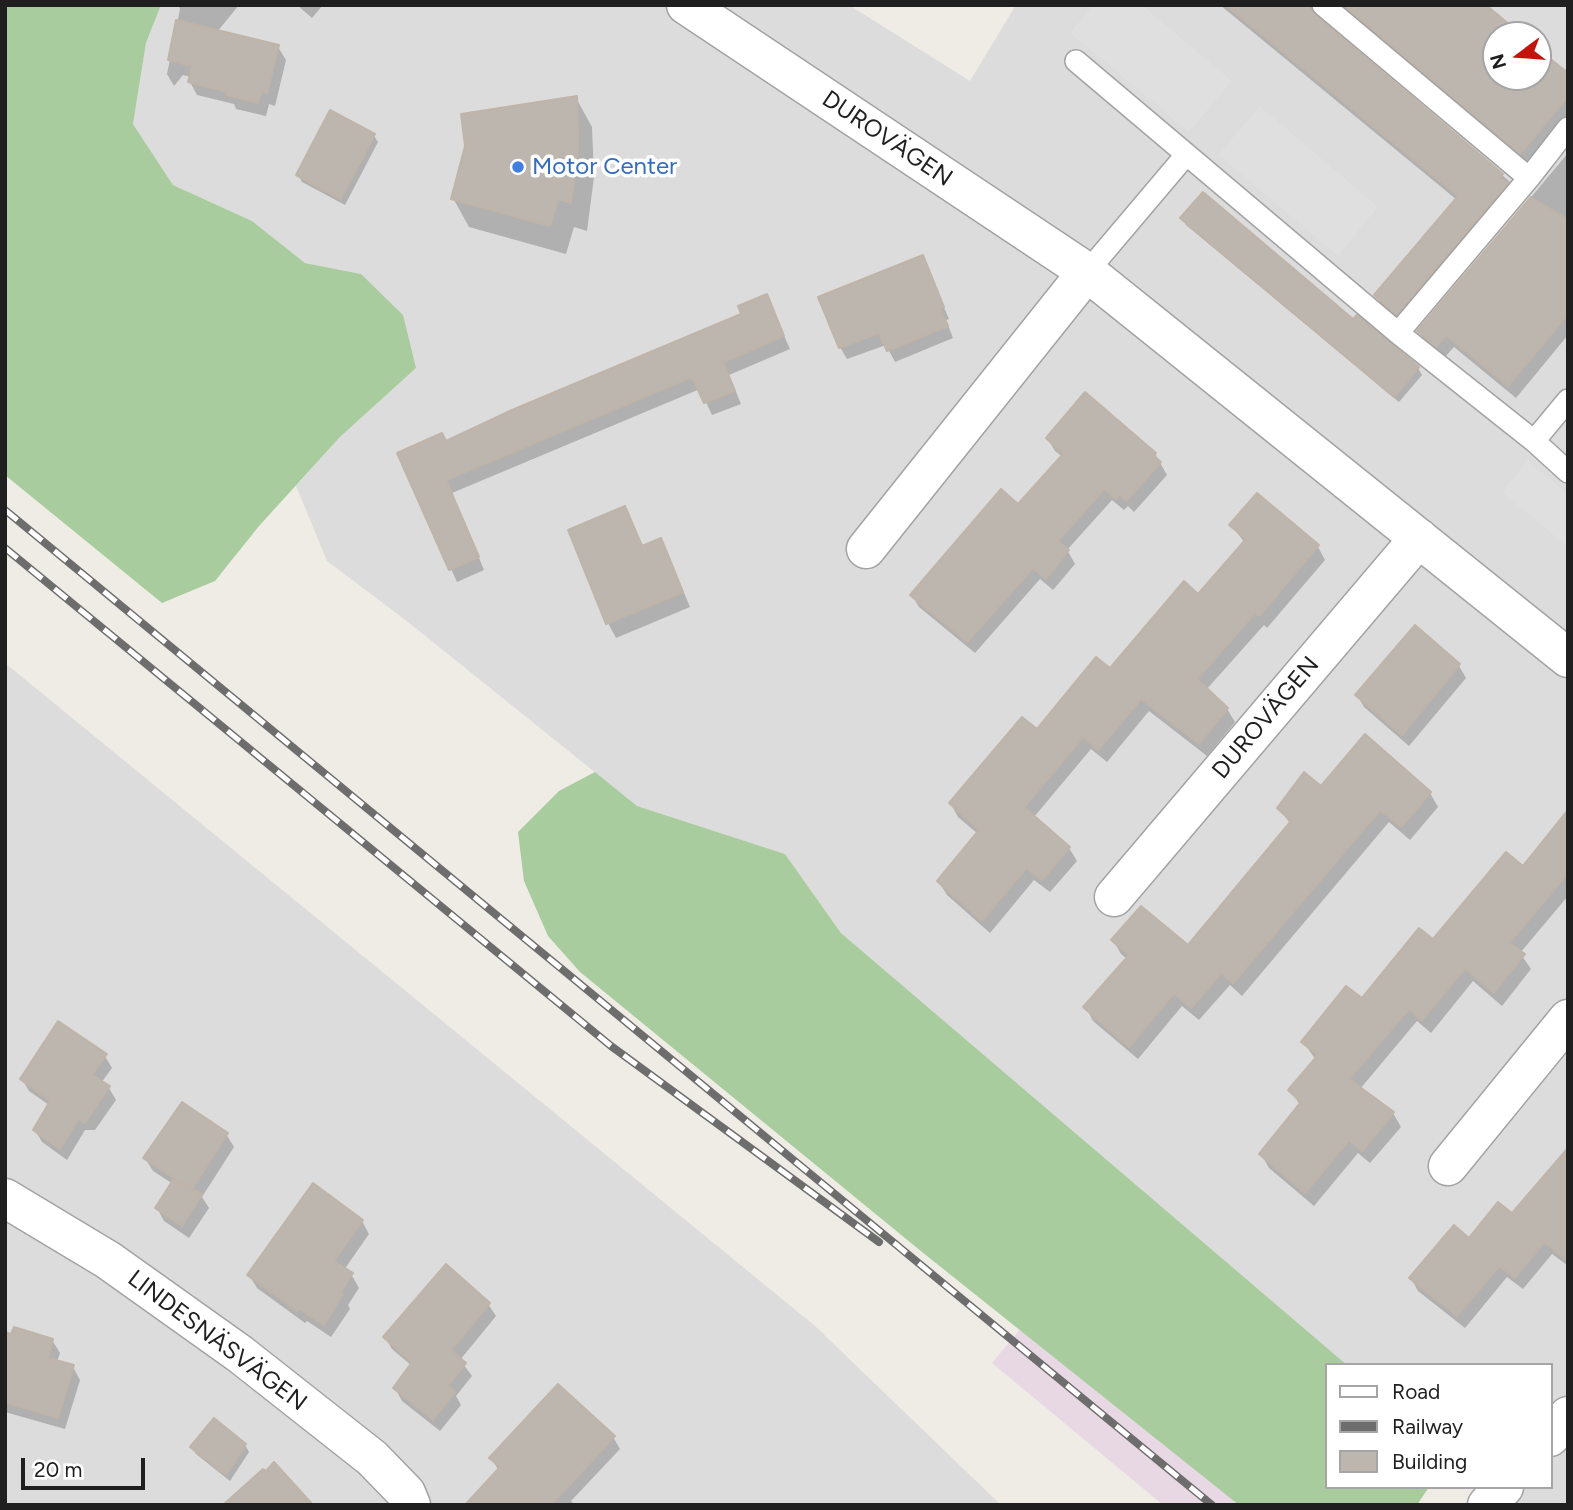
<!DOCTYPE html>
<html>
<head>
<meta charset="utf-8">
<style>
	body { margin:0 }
	#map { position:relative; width:1573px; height:1510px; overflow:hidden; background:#efece6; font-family:Figtree,sans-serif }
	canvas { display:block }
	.frame { position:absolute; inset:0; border:7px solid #1f1f1f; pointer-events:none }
	.legend { position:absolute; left:1325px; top:1363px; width:228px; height:126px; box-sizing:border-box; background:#fff; border:2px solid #a5a5a5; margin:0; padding:9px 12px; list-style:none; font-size:21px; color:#1f1f1f }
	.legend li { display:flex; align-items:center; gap:14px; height:35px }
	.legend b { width:35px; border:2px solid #a5a5a5 }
	.north { position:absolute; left:1482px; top:21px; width:70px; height:70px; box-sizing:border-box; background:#fff; border:2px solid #a5a5a5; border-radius:50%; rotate:254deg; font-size:19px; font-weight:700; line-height:28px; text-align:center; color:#1f1f1f }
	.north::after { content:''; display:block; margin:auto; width:24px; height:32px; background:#c2140b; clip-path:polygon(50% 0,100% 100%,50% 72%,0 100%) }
	.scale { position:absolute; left:21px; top:1458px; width:124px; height:32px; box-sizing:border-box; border:4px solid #1f1f1f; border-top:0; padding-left:9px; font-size:21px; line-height:24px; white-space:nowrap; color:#1f1f1f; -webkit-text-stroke:5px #fff; paint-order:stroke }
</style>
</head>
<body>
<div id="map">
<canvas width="1573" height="1510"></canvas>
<div class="frame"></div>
<ul class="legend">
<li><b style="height:9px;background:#fff"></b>Road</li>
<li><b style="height:9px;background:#6d6d6d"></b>Railway</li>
<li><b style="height:19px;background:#bcb6af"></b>Building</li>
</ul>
<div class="north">N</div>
<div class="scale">20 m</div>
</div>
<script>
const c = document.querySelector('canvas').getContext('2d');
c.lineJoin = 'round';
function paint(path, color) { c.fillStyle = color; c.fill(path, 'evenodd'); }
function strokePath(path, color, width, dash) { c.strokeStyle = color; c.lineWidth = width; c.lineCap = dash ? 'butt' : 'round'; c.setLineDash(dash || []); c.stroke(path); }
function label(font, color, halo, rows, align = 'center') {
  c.font = font + ' Figtree,sans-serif'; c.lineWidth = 7; c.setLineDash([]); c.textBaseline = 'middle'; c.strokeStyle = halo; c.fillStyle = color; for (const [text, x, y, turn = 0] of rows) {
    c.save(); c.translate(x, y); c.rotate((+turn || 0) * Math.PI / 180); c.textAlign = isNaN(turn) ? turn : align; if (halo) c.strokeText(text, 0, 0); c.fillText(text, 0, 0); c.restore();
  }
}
const residential = new Path2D(`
	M161,5h688l121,76 46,-76h552v1500h-54l-21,-18h57v-122h-203l-506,-432 -56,-79 -148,-48 -229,-184 -81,-61 -31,-75 44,-49 76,-69 -55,-94 -56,-11 -53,-42 -79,-36 -40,-61 13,-81zM1496,35h42v42h-42z
	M5,663l810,663 186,179h-996z`);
const industrial = new Path2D(`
	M1031,1316l230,189h-98l-171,-142z`);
const forest = new Path2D(`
	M5,5h156l-15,38 -13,81 40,61 79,36 53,42 56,11 42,41 13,53 -76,69 -81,89 -44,55 -53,22 -157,-128z
	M595,772l42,34 148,48 56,79 506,432h-21v122h103l-12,18h-178l-317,-253 -342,-280 -32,-36 -24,-55 -6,-49 41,-41z`);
const parking = new Path2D(`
	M1093,5h49l90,76 -43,51 -119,-99z
	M1260,106l118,101 -40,49 -120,-101z
	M1528,460l40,34v53l-66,-55z`);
const shadow = new Path2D(`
	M178,5h61l-22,27 61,15 8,13 -11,46 -6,-2 -3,12 -30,-7 -2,-5 -37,-9 -7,-13 1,-5 -8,-2 -9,11 -7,-12 13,-65z
	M297,5h26l-11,13z
	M1220,5h110l-10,4 -3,10 192,162 7,12 -112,133 -21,-18 -7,-13 81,-95z
	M1335,5h132l52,30h-23v42h42v-27l30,25v56l-33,40z
	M576,98l16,29 2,50 -7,54 -13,-4 -8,27 -97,-27 -16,-29z
	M374,136l4,6 -33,63 -43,-23 -4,-7z
	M1568,153v182l-52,63 -62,-51 -10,11 -18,-14 -7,-13z
	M1182,218l171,104 65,46 4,7 -23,27 -213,-177z
	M922,257l27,62 -3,1 7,18 -58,24 -9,-17 -39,14 -7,-12z
	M766,296l24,53 -61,26 12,29 -29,11 -12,-26 -248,104 32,77 -27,12 -58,-129 47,-10 297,-128z
	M1048,439l107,15 12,21 -33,37 -6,-6 -4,4 -12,-10 -45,50 8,14 -22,26 -13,-11 -65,74 -56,-46 -7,-12 107,-89 44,-49 -8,-6z
	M1257,495l61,52 7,13 -58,68 -3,-3 -58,65 21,19 8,13 -28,34 -58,-45 -42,51 -16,-13 -57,68 35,31 8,13 -27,31 -16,-12 -44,53 -43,-38 -8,-13 39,-48 -20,-17 -7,-13 248,-208 46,-53 -14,-18z
	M625,508l18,39 17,-6 8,14 22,52 -74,31 -8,-15z
	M1459,666l7,12 -57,68 -45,-39 -7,-12z
	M1321,789l109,4 8,14 -28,33 -21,-18 -147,174 -12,-11 -31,35 -17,-14 -44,53 -45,-38 -7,-14 41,-48 -6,-5 -8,-14 75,7 103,-122 -12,-17z
	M1568,813v83l-48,57 11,16 -29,37 -29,-25 -42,52 -14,-12 -57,68 33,24 8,14 -31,36 -12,-10 -44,53 -45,-38 -8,-14 39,-49 -10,-15 26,-30 -13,-18 59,-41 161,-133z
	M105,1056l7,12 -11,15 8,5 7,12 -21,30h-10l-18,30 -25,-18 -7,-12 14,-25 -20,-14 -7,-12z
	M226,1134l8,13 -32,50 7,11 -20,30 -25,-17 -7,-13 16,-24 -20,-13 -8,-13z
	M1568,1157l-1,108 -15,-11 -29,35 -16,-12 -42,51 -47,-37 -7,-13 101,-63z
	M362,1221l7,13 -25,36 7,4 8,14 -11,17 2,4 -19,28 -24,-16 -2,2 -48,-35 -8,-13z
	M488,1304l8,12 -36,44 12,16 -16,20 5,9 -21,26 -38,-30 -7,-13 17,-22 -20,-17 -7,-12z
	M5,1334l47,6 8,13 -3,9 16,5 7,13 -15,49 -60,-17z
	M613,1437l7,12 -49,52 4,4h-99l23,-34 -8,-13z
	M245,1445l4,7 -19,29 -34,-27 -4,-7z`);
const building = new Path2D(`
	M1226,5h84l5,10 188,159 -3,4 8,5 -112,132 -22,-20 84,-99z
	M1344,5h142l36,30h-26v42h42v-28l30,24v23l-48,58z
	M176,20l103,25 -12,48 -6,-2 -3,12 -31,-8 1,-3 -40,-10 4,-16 -24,-6z
	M577,96l1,51 -7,56 -13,-4 -8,27 -99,-27 14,-53 -4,-32z
	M330,110l45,24 -34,65 -45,-24z
	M1203,192l150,127 4,-4 62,52 -25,30 -214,-179z
	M1531,197l37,23v94l-60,72 -62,-51 -10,12 -19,-16z
	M923,255l21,52 -4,1 8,18 -61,25 -8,-18 -40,15 -21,-51z
	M767,294l17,42 -61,26 12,29 -31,12 -12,-26 -246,103 33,77 -30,13 -52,-117 45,-20 4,8 66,-31 229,-96 -3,-8z
	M1085,392l71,61 -2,3 7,6 -35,39 -6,-6 -4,4 -12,-10 -46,52 11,9 -23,29 -13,-11 -66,74 -57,-47 91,-106 17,15 45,-50 -17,-16z
	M1257,493l62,52 -60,71 -4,-3 -58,66 31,29 -29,36 -58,-45 -43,51 -15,-13 -59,70 46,40 -28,33 -16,-12 -44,53 -45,-40 42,-51 -30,-27 73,-86 15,12 59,-72 14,11 74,-87 14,13 48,-55 -17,-14z
	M625,506l17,40 19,-8 22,54 -77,32 -38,-94z
	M1415,625l45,39 -58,71 -47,-40z
	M1365,734l66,58 -30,35 -21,-17 -147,173 -12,-10 -30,35 -17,-15 -45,54 -46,-40 46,-52 -18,-15 30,-34 47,39 103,-124 -14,-13 27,-36 17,14z
	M1568,810v63l-59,70 16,11 -32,39 -28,-25 -43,52 -13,-11 -60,70 45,33 -32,39 -13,-11 -44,53 -46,-39 42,-52 -13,-12 30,-35 -17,-13 45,-56 16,12 57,-70 14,11 73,-87 17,14z
	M58,1021l49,33 -15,21 18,11 -25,37 -7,-4 -18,30 -27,-19 17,-29 -30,-22z
	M182,1102l46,31 -36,56 10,5 -20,32 -27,-18 18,-28 17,8 -47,-30z
	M1568,1148v113l-24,-19 -29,36 -16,-12 -42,50 -48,-38 45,-53 15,13 29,-36 14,11z
	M313,1183l50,37 -29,41 19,12 -12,19 2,2 -19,31 -25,-16 -2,2 -50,-36z
	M446,1264l44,39 -39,47 15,13 -18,22 7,7 -22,28 -40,-32 19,-26 -29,-25z
	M14,1327l39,12 -5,19 26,7 -16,53 -53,-16v-70l6,2z
	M558,1384l57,52 -64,69h-86l35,-38 -11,-9z
	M214,1418l32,26 -20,31 -36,-28z
	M274,1462l39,43h-90l40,-36 3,2z`);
const lane = new Path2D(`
	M1323,5l206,173
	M1076,61l322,272 136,108 34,31
	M1087,272l99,-117
	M1398,333l131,-155 39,-50
	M1534,441l34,-41`);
const street = new Path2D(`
	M686,5l401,267 481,386
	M866,549l221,-277
	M1114,897l305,-359
	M1448,1166l120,-147
	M5,1198l103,62 132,94 132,104 34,35 5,12
	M1550,1437l18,-21
	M1487,1505l17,-18`);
const rail = new Path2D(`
	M5,510l1207,995
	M5,548l606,498 268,196`);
const markers = [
	[518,167,7,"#3f7fe0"]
];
const streetNames = [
	["DUROVÄGEN",887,139,34],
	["DUROVÄGEN",1266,718,-50],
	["LINDESNÄSVÄGEN",217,1341,37]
];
const shopNames = [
	["Motor Center",532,167]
];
paint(residential, '#dddcdc');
paint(industrial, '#e8d8e4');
paint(forest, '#a8cc9d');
paint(parking, '#dfdfdf');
paint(shadow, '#0003');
paint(building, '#bcb6af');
strokePath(building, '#c0b4a9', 2);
strokePath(lane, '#a3a3a3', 24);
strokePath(street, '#a3a3a3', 41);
strokePath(lane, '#fff', 21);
strokePath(street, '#fff', 38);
strokePath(rail, '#6d6d6d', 8);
strokePath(rail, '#fff', 5, [16]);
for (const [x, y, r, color] of markers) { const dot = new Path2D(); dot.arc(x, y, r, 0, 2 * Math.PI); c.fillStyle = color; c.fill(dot); strokePath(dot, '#fff', 2.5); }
label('24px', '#1f1f1f', '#fff', streetNames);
label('24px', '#366cbe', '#fff', shopNames, 'left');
</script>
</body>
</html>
